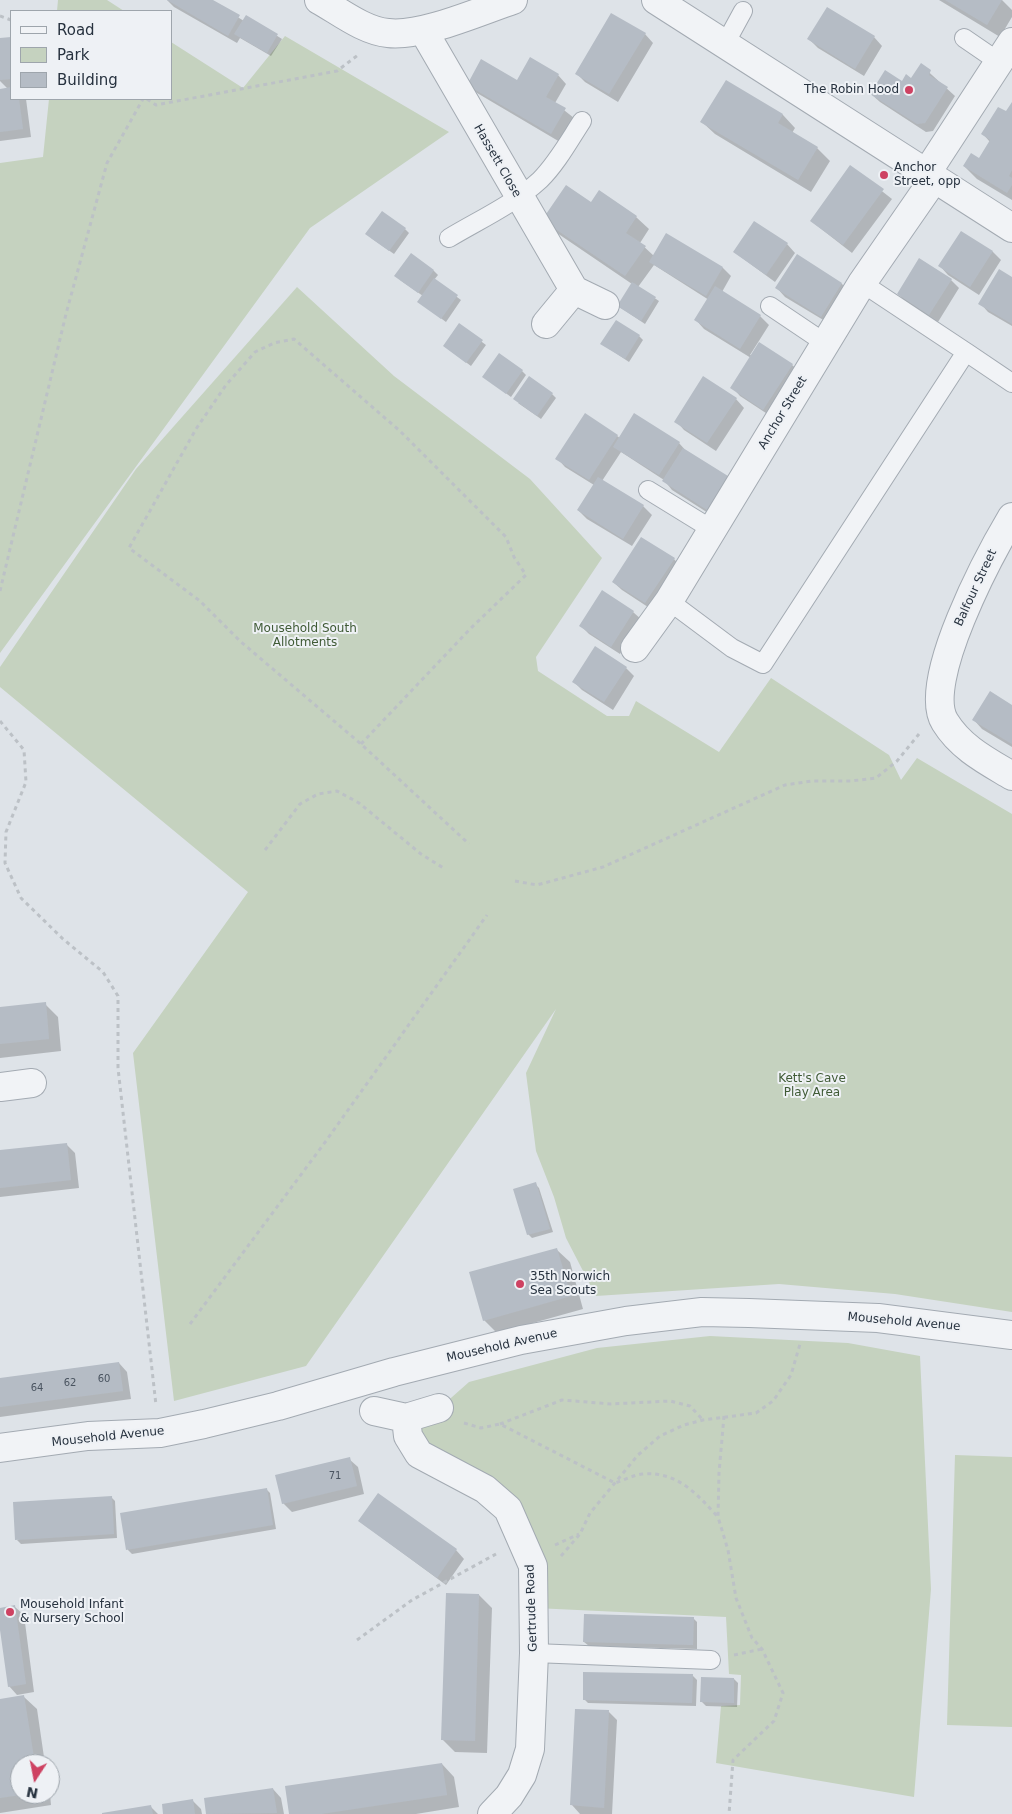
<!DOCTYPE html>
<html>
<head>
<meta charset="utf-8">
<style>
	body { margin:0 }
	#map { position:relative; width:1012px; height:1814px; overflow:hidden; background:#dee3e8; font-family:"DejaVu Sans",sans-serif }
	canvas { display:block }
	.legend { position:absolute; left:10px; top:10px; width:162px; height:90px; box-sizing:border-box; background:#eef1f5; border:1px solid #9ea5ac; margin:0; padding:6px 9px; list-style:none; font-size:15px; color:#27323f }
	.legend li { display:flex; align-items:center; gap:10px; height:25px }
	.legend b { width:25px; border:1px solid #9ea5ac }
	.north { position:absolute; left:10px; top:1754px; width:50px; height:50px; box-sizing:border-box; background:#eef1f5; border:1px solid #9ea5ac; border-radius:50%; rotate:191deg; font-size:14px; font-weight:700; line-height:20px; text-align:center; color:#27323f }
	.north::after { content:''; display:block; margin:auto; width:18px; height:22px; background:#ce4262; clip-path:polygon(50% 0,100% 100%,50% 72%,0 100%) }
</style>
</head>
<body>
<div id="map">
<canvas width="1012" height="1814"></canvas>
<ul class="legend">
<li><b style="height:6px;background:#f1f3f6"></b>Road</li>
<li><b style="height:14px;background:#c5d2bf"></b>Park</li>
<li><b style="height:14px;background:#b5bcc5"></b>Building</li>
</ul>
<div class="north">N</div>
</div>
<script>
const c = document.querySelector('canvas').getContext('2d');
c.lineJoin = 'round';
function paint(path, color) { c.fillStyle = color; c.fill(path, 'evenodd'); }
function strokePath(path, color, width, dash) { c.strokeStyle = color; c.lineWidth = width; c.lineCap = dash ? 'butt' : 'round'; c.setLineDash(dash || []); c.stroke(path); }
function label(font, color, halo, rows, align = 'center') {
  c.font = font + ' "DejaVu Sans",sans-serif'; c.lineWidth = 4; c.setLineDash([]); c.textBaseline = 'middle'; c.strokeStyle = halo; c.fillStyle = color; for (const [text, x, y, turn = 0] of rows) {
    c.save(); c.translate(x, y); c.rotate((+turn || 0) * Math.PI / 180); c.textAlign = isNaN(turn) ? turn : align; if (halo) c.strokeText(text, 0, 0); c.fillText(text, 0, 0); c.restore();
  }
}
const green = new Path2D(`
	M58,0h49l17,11h-67z
	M285,36l164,96 -139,96 -310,425v-490l43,-6 6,-58h122v-57l72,46z
	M297,287l97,89 136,103 72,79 -66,99 2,14 69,45h22l7,-15 83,51 52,-74 118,77 12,25 16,-22 95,56v498l-117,-18 -116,-10 -183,12 -30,-58 -12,-41 -18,-46 -10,-78 30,-64 -250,357 -132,35 -41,-348 115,-161 -248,-205v-20l136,-198z
	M710,1336l138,7 72,13 11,233 -17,208 -198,-34 5,-57 19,-1 1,-30 -12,-1 -3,-57 -191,-9 -27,-99 -100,-73 61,-54 128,-34z
	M955,1455l57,2v270l-65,-2z`);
const shadow = new Path2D(`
	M167,0h43l34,21 2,-5 36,23 -11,17 -31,-18 -3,5 -63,-36z
	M939,0h63l10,10v7l-12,20z
	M645,34l8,9 -35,59 -33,-20 -8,-8z
	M874,37l8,9 -18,30 -46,-28 -9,-9z
	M11,38v61h15l5,38 -31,4v-51l8,-1 -8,-8v-42z
	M921,65l34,31 -22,35 -7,1 -46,-30 -9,-8 41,-15z
	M558,75l8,9 -11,19 19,15 -14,24 -83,-49 -9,-8 49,-4z
	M726,81l57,34 12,13 -3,5 25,15 13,13 -19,31 -96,-58 -13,-12z
	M1012,104v96l-35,-21 -13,-13 16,-6 10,-18 -7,-8 23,-21z
	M851,167l41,32 -40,54 -41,-32z
	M591,204l45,13 13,12 -9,14 14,13 12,-21 57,33 8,8 -9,16 38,24 9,9 -19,30 42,10 9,8 -29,44 -32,-21 -8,-9 19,-29 -47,-29 -8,-9 13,-20 -55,-35 -16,22 21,14 -14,23 -27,-18 14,-22 -75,-51 -13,-13z
	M405,229l4,4 -15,21 -23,-16z
	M961,232l32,20 8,8 -22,35 -31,-20 -8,-9z
	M787,244l8,9 -20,29 -41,-30z
	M411,255l23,16 4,4 -4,5 27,20 -15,22 -23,-17v-9l-23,-16z
	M797,256l45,28 8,9 -20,31 -45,-27 -8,-9z
	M1012,278v48l-24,-14 -8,-9z
	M951,280l8,8 -21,34 -31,-19 -9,-9z
	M459,325l27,20 -15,21 -27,-20z
	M639,336l4,4 -14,22 -27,-18z
	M522,371l4,4 -15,22 -23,-17z
	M552,394l4,4 -15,21 -23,-16z
	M736,399l8,9 -28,43 -32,-21 -8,-9z
	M617,436l3,2 59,5 8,9 41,25 8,9 -20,32 -44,-28 -8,-10 -43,-28 -19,29 41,25 9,9 -20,31 -45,-27 -9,-9 16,-25 -29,-18 -8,-9z
	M674,559l8,9 -28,43 -32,-21 -9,-8z
	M633,612l9,8 -22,34 -31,-20 -8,-8z
	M626,668l8,8 -21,34 -31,-20 -9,-9z
	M1012,706v41l-30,-18 -8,-9z
	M45,1004l13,13 3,34 -61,7v-49z
	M66,1144l9,9 4,35 -79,9v-46z
	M535,1184l4,4 14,44 -21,6 -4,-4z
	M557,1250l13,12 13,47 -86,24 -13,-13z
	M119,1363l8,9 4,27 -131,18v-38z
	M349,1459l9,8 6,27 -72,18 -9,-9z
	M266,1489l4,4 6,36 -144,25 -4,-4 -7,-36z
	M111,1497l4,4 2,37 -96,6 -4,-4z
	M359,1521l97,29 8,9 -18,26z
	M479,1595l13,13 -5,145 -32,-1 -13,-13z
	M15,1607l9,8 10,77 -17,3 -8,-9 -9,-66v-11z
	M693,1618l4,4v27l-108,-3 -5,-4z
	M693,1676l4,4 -1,26 -108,-3 -4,-4z
	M734,1679l4,4 -1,24 -31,-1 -4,-4z
	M24,1697l13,12 8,55h-25v30h30l1,11 -51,8v-113z
	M608,1711l9,9 -5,94h-32l-8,-9z
	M442,1764l12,13 5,30 -43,7h-126z
	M273,1789l8,9 3,16h-77l-2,-15z
	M192,1800l9,9 1,5h-38z
	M151,1807l7,7h-55z`);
const building = new Path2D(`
	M167,0h46l27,15 -12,21z
	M945,0h57l-15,25z
	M827,7l48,29 -20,33 -48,-30z
	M611,13l35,20 -37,61 -34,-20z
	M246,15l32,19 -11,19 -33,-19z
	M11,37v42l-11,1v-42z
	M530,57l29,17 -13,23 20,11 -15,26 -84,-49 14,-26 36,21z
	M921,63l10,7 -2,5 19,12 -23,36 -8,1 -47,-30 15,-24 17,11 4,-7 5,4z
	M726,80l57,34 -5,9 40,24 -20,33 -98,-58z
	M11,87v12h8l4,30 -23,3v-43z
	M1012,102v68l-3,6 3,2v7l-5,8 -44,-27 8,-13 8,5 11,-18 -9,-6 17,-27 8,4z
	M850,165l34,24 -41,56 -33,-24z
	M566,185l25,17 8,-12 38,26 -11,17 20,13 -21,30 -83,-56z
	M382,211l24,17 -17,23 -24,-17z
	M754,221l34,22 -22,32 -33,-23z
	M961,231l32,20 -23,36 -32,-21z
	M666,233l57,34 -17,29 -57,-34z
	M411,253l23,17 -16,23 -24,-17z
	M797,254l45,29 -21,34 -46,-29z
	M919,258l33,21 -23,36 -32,-21z
	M999,269l13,8v47l-34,-20z
	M434,278l24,17 -17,24 -24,-17z
	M632,282l24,15 -15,24 -24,-15z
	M715,286l46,29 -21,34 -46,-29z
	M616,320l24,15 -15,24 -25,-15z
	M459,323l24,17 -17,23 -23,-17z
	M759,342l34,22 -30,46 -33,-22z
	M499,353l24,17 -17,24 -24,-17z
	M529,376l24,17 -16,23 -24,-17z
	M703,376l34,22 -30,45 -33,-21z
	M585,413l33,22 -29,45 -34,-21z
	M634,413l46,29 -21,33 -46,-28z
	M683,448l45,28 -21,34 -45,-29z
	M598,477l46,28 -21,34 -46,-29z
	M641,537l34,21 -30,45 -33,-21z
	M602,590l32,21 -23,36 -32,-21z
	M595,646l32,21 -23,35 -32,-20z
	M990,691l22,14v39l-40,-24z
	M46,1002l3,37 -49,5v-37z
	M67,1143l4,37 -71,8v-38z
	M536,1182l14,47 -23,6 -14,-46z
	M557,1248l14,48 -88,25 -14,-49z
	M119,1362l4,29 -123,16v-29z
	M350,1457l7,29 -75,18 -7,-29z
	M267,1488l6,37 -147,25 -6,-37z
	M378,1493l79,56 -20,29 -79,-57z
	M112,1496l2,38 -99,6 -2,-38z
	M446,1593l33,1 -4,147 -34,-1z
	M15,1605l11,79 -18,3 -8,-57v-22z
	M584,1614l110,3 -1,28 -110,-3z
	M583,1672l110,2 -1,29 -109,-3z
	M701,1677l33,1v25l-34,-1z
	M24,1695l11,69h-15v31l-20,3v-99z
	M575,1709l34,1 -5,98 -34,-3z
	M442,1763l5,32 -126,19h-32l-4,-28z
	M273,1788l4,25 -71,1 -2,-16z
	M193,1799l2,15h-32l-1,-10z
	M151,1805l2,9h-51v-1z`);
const path = new Path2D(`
	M0,16l11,4
	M147,99l9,6 181,-34 21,-16
	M0,591l66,-277 41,-151 36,-64
	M0,721l24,29 2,32 -20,50 -1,31 16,35 42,41 40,33 15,24v72l38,337
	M361,744l109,-115 56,-54 -12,-18 -8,-20 -106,-106 -106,-92 -20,4 -19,9 -29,33 -30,44 -67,119 71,53 40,40 121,103 108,100
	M265,850l35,-46 18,-10 19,-3 22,12 62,51 24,15
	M515,881l22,4 66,-18 182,-82 27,-4h39l25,-3 21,-17 22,-27
	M190,1324l136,-183 161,-226
	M724,1416l-5,57 -1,44 10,33 8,48 16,40 10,11 21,44 -9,28 -41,39 -4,54
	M464,1423l17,5 19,-4 115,59c9,-3 19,-8 27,-9 35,-3 54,19 76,43
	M500,1424l62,-24 49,4 59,-3 20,5 13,14
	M555,1545l24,-11
	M561,1556l19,-22 10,-21 48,-58 22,-19 24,-11 19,-5 53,-7 17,-12 18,-26 9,-31
	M357,1640l55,-40 84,-46
	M734,1655l28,-6`);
const service = new Path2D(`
	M964,38l35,24
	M725,44l18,-33
	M449,238c30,-18 65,-34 91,-58 17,-17 29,-39 42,-59
	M770,306l55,37
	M966,352l46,31
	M648,490l65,40
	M669,601l63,47 31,16 203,-312 -104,-69
	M534,1653l177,7`);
const minor = new Path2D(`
	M319,0c20,11 45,31 69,33 34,4 92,-22 125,-33
	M656,0l356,228
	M423,30l151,260 -28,34
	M926,174l86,-132
	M574,290l31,15
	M1012,517c-22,37 -92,166 -67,205 16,26 42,39 67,54
	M635,648l34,-47 193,-318 72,-104
	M0,1087l32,-4
	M439,1408l-33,10 2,18 11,18 66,35 23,20 25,57 1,87 -4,96 -8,26 -13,21 -17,18
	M374,1411l32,7
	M0,1448l88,-12 72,-3 44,-9 74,-18 116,-34 127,-32 105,-19 76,-9 47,1 129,5 134,17`);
const markers = [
	[909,90,5,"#ce4262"],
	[884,175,5,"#ce4262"],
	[520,1284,5,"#ce4262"],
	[10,1612,5,"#ce4262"]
];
const numberNames = [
	["60",104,1379],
	["62",70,1383],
	["64",37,1388],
	["71",335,1476]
];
const poiNames = [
	["The Robin Hood",899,90,"right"],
	["Anchor",894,168],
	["Street, opp",894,182],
	["35th Norwich",530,1277],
	["Sea Scouts",530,1291],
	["Mousehold Infant",20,1605],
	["& Nursery School",20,1619]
];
const streetNames = [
	["Hassett Close",497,161,60],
	["Anchor Street",783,413,-59],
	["Balfour Street",976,588,-65],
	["Mousehold Avenue",904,1322,5],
	["Mousehold Avenue",502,1346,-13],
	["Mousehold Avenue",108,1437,-6],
	["Gertrude Road",532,1608,-92]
];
const parkNames = [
	["Mousehold South",305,629],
	["Allotments",305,643],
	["Kett's Cave",812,1079],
	["Play Area",812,1093]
];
paint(green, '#c5d2bf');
paint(shadow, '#0003');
paint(building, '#b5bcc5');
strokePath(service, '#a3aab2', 20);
strokePath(minor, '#a3aab2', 30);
strokePath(path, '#bcc1c6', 3, [4, 4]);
strokePath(service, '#f1f3f6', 18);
strokePath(minor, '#f1f3f6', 28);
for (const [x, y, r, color] of markers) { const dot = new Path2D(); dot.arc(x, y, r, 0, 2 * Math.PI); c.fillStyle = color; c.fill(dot); strokePath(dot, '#eef1f5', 2); }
label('10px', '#4a5460', null, numberNames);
label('12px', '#27323f', '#eef1f5', poiNames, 'left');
label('12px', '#27323f', '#eef1f5', streetNames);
label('12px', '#3f5a35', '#eef1f5', parkNames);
</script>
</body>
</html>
